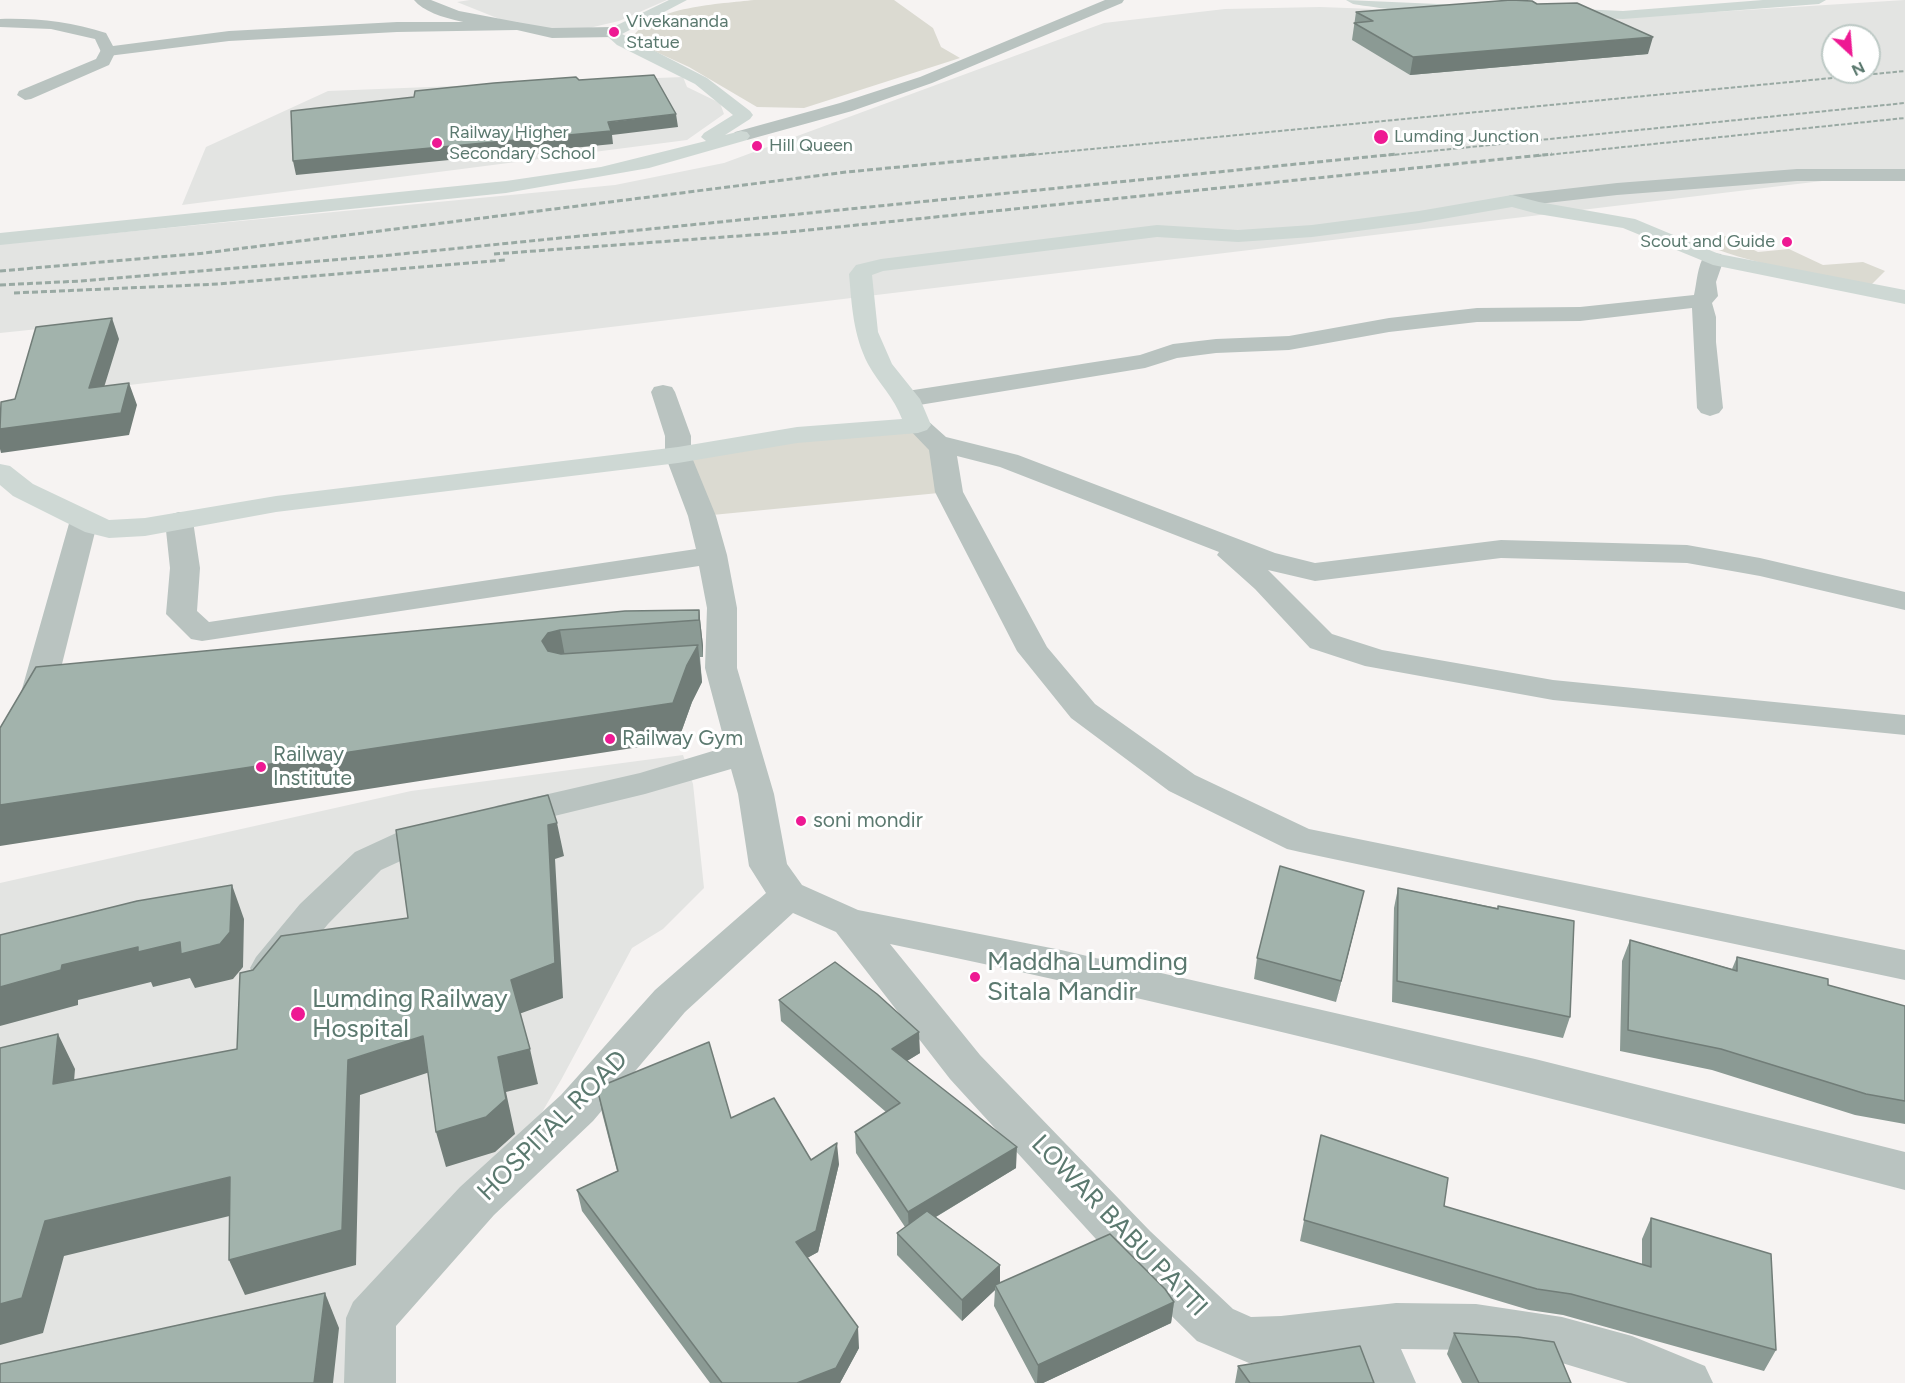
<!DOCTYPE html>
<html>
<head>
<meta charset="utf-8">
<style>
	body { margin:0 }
	#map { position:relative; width:1905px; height:1383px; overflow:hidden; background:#f6f3f2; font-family:Figtree,sans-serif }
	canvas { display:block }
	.north { position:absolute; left:1821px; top:24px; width:60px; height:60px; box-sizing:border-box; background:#fff; border:2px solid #bdc9c5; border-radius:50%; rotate:154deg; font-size:16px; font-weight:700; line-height:24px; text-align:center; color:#5b796f }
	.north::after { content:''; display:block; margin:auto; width:21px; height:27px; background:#ee1993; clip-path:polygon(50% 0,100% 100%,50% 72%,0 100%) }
</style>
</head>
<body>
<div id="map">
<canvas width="1905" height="1383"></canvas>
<div class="north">N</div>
</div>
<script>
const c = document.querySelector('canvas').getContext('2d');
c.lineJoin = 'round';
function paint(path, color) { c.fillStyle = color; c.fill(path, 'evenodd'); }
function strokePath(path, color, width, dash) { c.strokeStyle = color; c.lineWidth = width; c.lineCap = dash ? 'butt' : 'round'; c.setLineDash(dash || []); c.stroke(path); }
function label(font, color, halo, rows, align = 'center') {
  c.font = font + ' Figtree,sans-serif'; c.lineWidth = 6; c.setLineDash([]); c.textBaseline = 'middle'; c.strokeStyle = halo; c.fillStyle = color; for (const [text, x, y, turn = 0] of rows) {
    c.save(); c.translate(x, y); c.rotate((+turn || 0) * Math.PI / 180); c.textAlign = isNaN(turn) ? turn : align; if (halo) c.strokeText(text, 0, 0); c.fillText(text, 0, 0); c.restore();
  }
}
const built = new Path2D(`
	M470,0h197l-48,21 -47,11 -55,-6 -60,-24z
	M1905,0v171l-1875,226 18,-69 -48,5v-89l615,-59 109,-22 380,-140 121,-14 95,-2 299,11zM1833,36h36v36h-36z
	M683,77l4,10 33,16 4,11 -37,26 -505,65 24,-58 122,-56z
	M683,755l10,29 11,104 -41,41 -31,19 -71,132 -36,61 -153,151 -7,91h-365v-500l411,-92z`);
const green = new Path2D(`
	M754,0h140l39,28 8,19 19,11 -156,50 -47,-1 -68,-40 -48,-22 -8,-8c19,-31 88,-33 121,-37z
	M1726,236l32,16 31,-3 34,16 40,-3 22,9 -14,14c-60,-11 -119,-20 -176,-44z
	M918,425l31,67 -247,24 -24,-61z`);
const minor = new Path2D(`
	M414,0h17l28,11 58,11 7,4 -7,4c-27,-4 -85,-8 -103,-30z
	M108,46l8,5 -7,14 -78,34 -6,1 -8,-5 2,-4 77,-32 6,-11z
	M1797,169h108v12h-108l-180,14 -105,12 -7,-2 -3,-4 3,-4 7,-2 105,-12z
	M1713,253l8,1 3,5 -8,23 2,14 -6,7 4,14v25l7,66 -4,5 -9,3 -9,-3 -4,-5 -5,-100 -112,13 -103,1 -88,10 -100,18 -73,3 -39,5 -32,10 -238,39 -9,-3 -4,-5 4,-5 9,-3 233,-36 33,-11 43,-5 73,-3 100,-18 88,-10 103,-1 114,-12c3,-13 3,-28 11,-41z
	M663,385l9,2 3,5 16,44v19l25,61 11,39 10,53v60l37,126 13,70 15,21 56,25 203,40 474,109 370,93v38c-337,-88 -674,-175 -1015,-246l90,111 170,176 83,78 18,8 30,-1 115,-13 80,1 86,13 70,19 73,30 8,17h-85l-66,-20 -86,-13 -75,-1 15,34h-52l-12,-29 -71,8 -32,1 -52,-22 -81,-80 -166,-182 -114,-147 -43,-19 -108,99 -92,109 -99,94 -98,111v57h-52l2,-65 7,-16 107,-115 101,-92 94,-105 111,-97 -17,-27 -11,-72 -7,-25 -86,25 -136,33 -13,-3 -5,-9 5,-9 144,-33 86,-26 -21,-79 2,-60 -8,-42 -497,75 -11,-2 -25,-25 4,-46 -5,-47 4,-6 10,-3 10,3 4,6 7,47 -3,43 12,11 487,-73 -8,-33 -23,-61v-19l-14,-44 3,-5z
	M918,417l9,3 19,17 72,18 257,98 40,10 186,-23 186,5 73,13 145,34v18l-145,-34 -73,-13 -186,-5 -186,23 -47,-11 64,64 50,16 171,30 352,35v20l-352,-35 -188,-34 -55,-18 -55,-59 -38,-34 2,-3 -219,-85 -43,-11 6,36 84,155 48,57 100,71 114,54 596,121v30l-605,-128 -13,-3 -118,-58 -98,-73 -54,-67 -82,-159 -6,-42 -24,-25 4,-5z
	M84,511l10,3 4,6 -44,176 -42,74 -12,3v-41l20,-36 50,-176 4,-6z
	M441,820l13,3 5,9 -5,9 -23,6 -50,23 -53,54 -44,55 -14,4 -14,-4 -6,-11 6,-11 44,-53 55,-52 52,-24z`);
const tertiary = new Path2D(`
	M1105,0h19l-2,3 -190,80 -80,28 -105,29h-12l-3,-4 3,-4 105,-29 80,-26z
	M0,19c37,-1 71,3 106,14l7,13 116,-15 168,-9h120l35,6 62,-1 8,5 -8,5 -62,1 -35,-8 -120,2 -168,9 -121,15 -6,-2 -7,-15 -44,-10 -51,-2z`);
const secondary = new Path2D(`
	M669,0h18l-65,34 85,44 43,33 3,4 -3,4 -25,16 16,-4 6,1 3,4 -3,4 -98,28 -143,25 -506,52v-12l506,-52 95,-14 105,-26 -5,-4 3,-4 29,-18 -38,-31 -78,-39 -11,-10 3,-6z
	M1346,0l115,5 7,4c-10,11 -97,-2 -115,-5z
	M1763,0h63l-7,4 -196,15 -65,-3 -7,-4 7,-4 65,3z
	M1512,195l27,7 96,17 84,35 186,36v14l-192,-39 -90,-37 -85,-14 -26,-7 -93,16 -107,14 -74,5 -81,-5 -274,34 -11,4 6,57 14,32 28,35 11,26 -4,5 -9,3 -121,10 -119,20 -402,49 -131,24 -36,2 -24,-6 -72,-36 -13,-11v-21l10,2 23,18 76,36 36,-2 131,-22 402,-49 119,-20 105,-8c-8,-22 -23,-35 -34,-55 -15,-30 -16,-57 -19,-90l7,-9 25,-6 276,-34 81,5 74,-5 107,-14z`);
const railFar1 = new Path2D(`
	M1019,156l886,-85
	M1382,156l523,-53
	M1537,156l368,-38`);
const rail = new Path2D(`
	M494,254l285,-21 773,-79
	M0,271l205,-18 642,-81 188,-18
	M0,285l81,-4 300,-25 1016,-102
	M14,293l205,-9 286,-24`);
const wall = new Path2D(`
	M1356,12l292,42 -238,21 -58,-35z
	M699,610l4,36v11h-3l2,25 -10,20 -14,39 -642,-74z
	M1398,888l100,20 72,109 -7,21 -171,-36 2,-94z
	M1359,912l-23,90 -82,-23 3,-21z
	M1630,940l102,29 5,-12 91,28 77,21v118l-50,-9 -143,-45 -92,-19 2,-90z
	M779,1000l141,53 -13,8 109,107 -80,49 64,48v17l174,20 -3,21 -128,60h-8l-41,-77 1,-16 -33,31 -65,-66v-22l8,-6 -49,-74 -1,-21 31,-20 -105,-91z
	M598,1092l133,26 80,42 28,4 -21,88 -11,6 52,90 -19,35h-130l-128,-172 -5,-21 40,-19 -15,-58z
	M1321,1135l123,71 198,58v-25l9,-21 125,132 -12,21 -201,-56 -34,-5 -229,-69z
	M1454,1333l117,50h-109l-15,-29z
	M1238,1366l136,17h-139z`);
const shadedWall = new Path2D(`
	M1653,37l-5,17 -238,21 3,-18z
	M676,114l2,13 -66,8 1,9 -317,31 -3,-14z
	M112,318l7,21 -22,71 -8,-22z
	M129,383l8,22 -8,30 -128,18 -1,-4v-20z
	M699,610l4,36v11l-4,-37z
	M560,630l7,37 -13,3 -12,-29 6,-8z
	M698,645l4,37 -10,20 -14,39 -678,105v-41l687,-140z
	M557,823l7,33 -9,3 8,139 -44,16 -8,-34 37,-155z
	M232,885l12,34 -1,48 -10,12 -38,9 -5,-10 -37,9 -2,-5 -73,18v5l-78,21v-39l62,-22z
	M1364,891l-5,21 -23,90 5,-21z
	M919,1032l1,21 -28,17v-21z
	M58,1034l17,35 -4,50 -18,-35z
	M423,1036l10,35 -73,24 -4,170 -111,30 -16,-35 119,-200z
	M530,1049l8,35 -32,8 9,42 -20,18 -49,15 -10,-35 62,-75z
	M837,1143l2,21 -21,88 -20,11 -2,-21z
	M1017,1147l-1,21 -107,65 -1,-21z
	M230,1177l16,35 -182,44 -21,77 -43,12v-41l45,-83z
	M1000,1265v21l-5,-1v5l-33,31v-21z
	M325,1293l14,35 -6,55h-19z
	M1174,1302l-3,21 -128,60h-6l1,-18z
	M858,1327l1,21 -19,35h-43z`);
const building = new Path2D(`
	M1511,0l21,1 5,3 40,-1 76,34 -240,20 -59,-34 19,-2 -17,-9z
	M654,75l22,39 -68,8 3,9 -318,30 -2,-50 123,-14 1,-6 79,-8 82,-6 3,3z
	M112,318l-23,70 40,-5 -8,30 -121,16 1,-27 14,-3 21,-72z
	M699,610v10l-139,10 -12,3 -6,8 6,10 13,3 137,-9 -11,20 -14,38 -673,102v-77l36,-61 589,-56z
	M548,795l9,28 -9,2 7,138 -44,17 19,69 -32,8 8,42 -20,18 -50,15 -13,-96 -75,24 -6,170 -113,30 1,-83 -185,44 -23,77 -22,6v-256l58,-14 -5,50 184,-35 3,-76 13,-3 28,-34 127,-18 -12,-88z
	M1280,866l84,25 -23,90 -84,-23z
	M232,885l-2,47 -10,12 -39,10 -1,-12 -42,10v-5l-76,18 -1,5 -61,17v-52l137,-34z
	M1398,888l100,21v-3l76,15 -4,96 -173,-36z
	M1630,940l107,31v-14l91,22v6l77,21v95l-39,-7 -145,-45 -93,-19z
	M835,962l42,32 42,38 -27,17 125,98 -109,65 -53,-80 45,-29 -121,-103z
	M709,1042l22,76 43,-20 37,62 26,-17 -21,88 -20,11 62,85 -22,41 -39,15h-75l-145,-193 41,-19 -20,-79 8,-8z
	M1321,1135l127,43 -4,28 207,61v-49l120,36 5,96 -205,-56 -34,-5 -233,-69z
	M927,1211l73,54 -38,35 -65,-67z
	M1110,1234l55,55 9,13 -136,63 -43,-80z
	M325,1293l-11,90h-314v-19z
	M1454,1333l64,4 36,5 17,41h-92z
	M1360,1346l14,37h-124l-12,-17z`);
const markers = [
	[614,32,6,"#ee1993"],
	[1381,137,8,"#ee1993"],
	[437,143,6,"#ee1993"],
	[757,146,6,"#ee1993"],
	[1787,242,6,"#ee1993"],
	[610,739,6,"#ee1993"],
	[261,767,6,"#ee1993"],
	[801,821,6,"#ee1993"],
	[975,977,6,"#ee1993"],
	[298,1014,8,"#ee1993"]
];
const farPoinames = [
	["Vivekananda",626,22],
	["Statue",626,43],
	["Railway Higher",449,133],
	["Secondary School",449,154],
	["Lumding Junction",1394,137],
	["Hill Queen",769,146],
	["Scout and Guide",1775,242,"right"]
];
const poiNames = [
	["Railway Gym",622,739],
	["Railway",273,755],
	["Institute",273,779],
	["soni mondir",813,821]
];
const nearPoinames = [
	["Maddha Lumding",987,962],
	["Sitala Mandir",987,992],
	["Lumding Railway",312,999],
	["Hospital",312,1029]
];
const nearStreetnames = [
	["HOSPITAL ROAD",553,1126,-45],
	["LOWAR BABU PATTI",1119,1226,46]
];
paint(built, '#e3e4e2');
paint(green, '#dbdad1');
paint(minor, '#b9c3c0');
paint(tertiary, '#b9c3c0');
paint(secondary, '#ced8d4');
strokePath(railFar1, '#99a9a3', 2, [4.5, 2]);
strokePath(rail, '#99a9a3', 3, [6, 3]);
paint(wall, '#8b9a94');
paint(shadedWall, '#717d78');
paint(building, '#a2b3ac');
strokePath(building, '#717d78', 1.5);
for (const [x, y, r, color] of markers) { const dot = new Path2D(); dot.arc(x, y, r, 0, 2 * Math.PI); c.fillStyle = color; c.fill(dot); strokePath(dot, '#fff', 2); }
label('18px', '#5b796f', '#fff', farPoinames, 'left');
label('21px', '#5b796f', '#fff', poiNames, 'left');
label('26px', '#5b796f', '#fff', nearPoinames, 'left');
label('26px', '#5b796f', '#fff', nearStreetnames);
</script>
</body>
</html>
